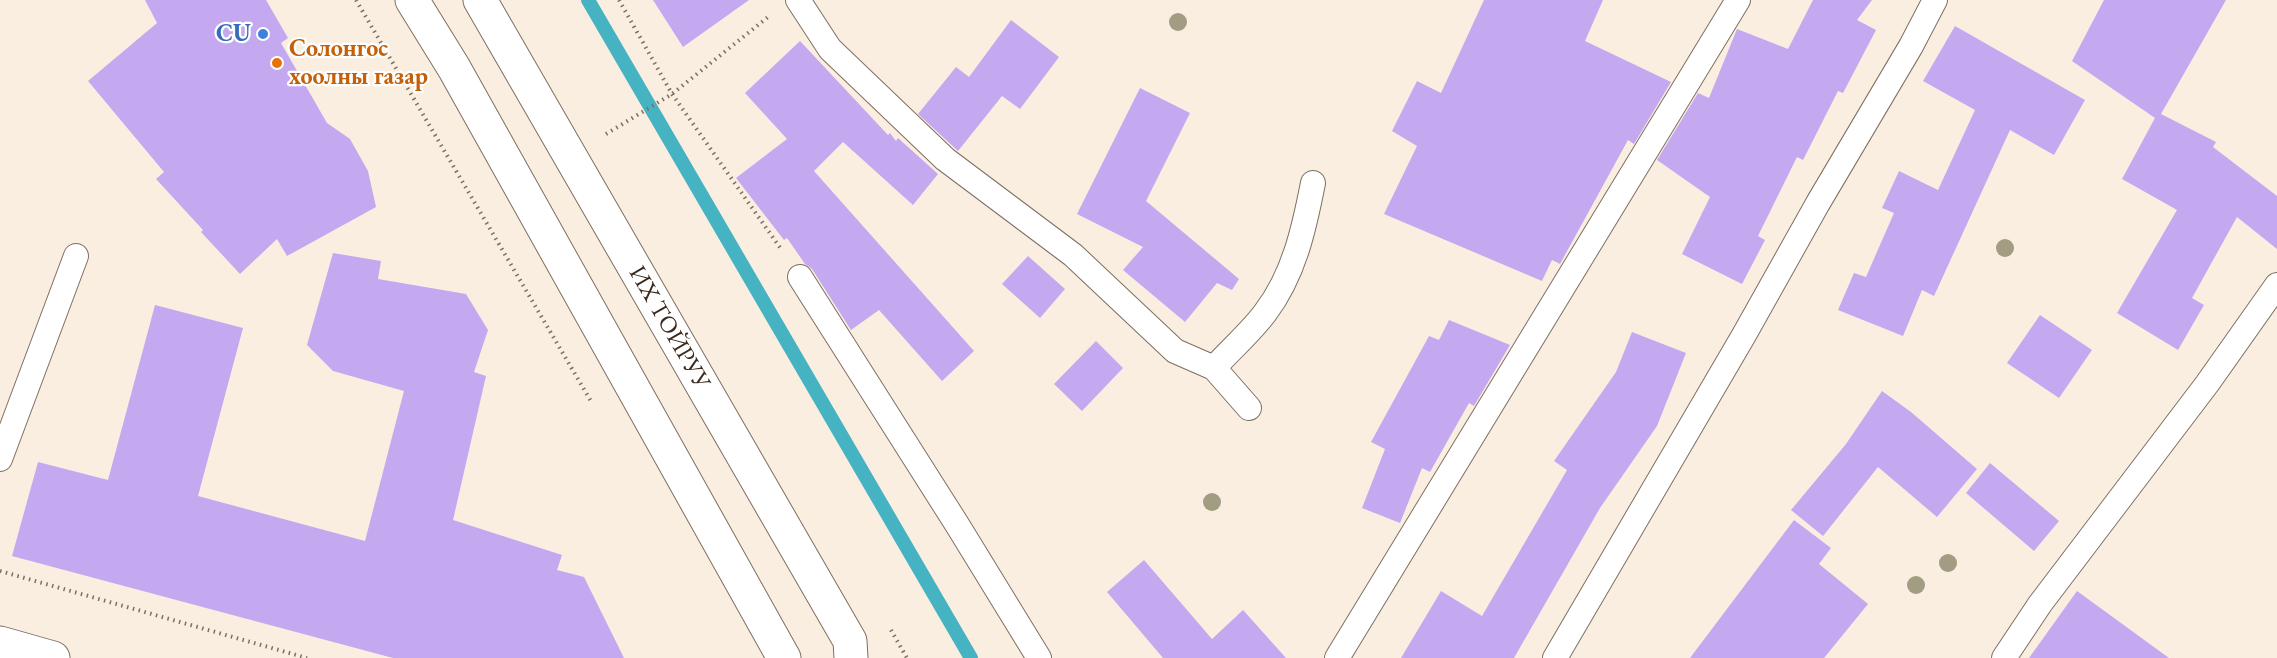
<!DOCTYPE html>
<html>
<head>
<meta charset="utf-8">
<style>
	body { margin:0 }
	canvas { display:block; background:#f9eee0 }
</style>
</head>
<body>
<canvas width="2277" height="658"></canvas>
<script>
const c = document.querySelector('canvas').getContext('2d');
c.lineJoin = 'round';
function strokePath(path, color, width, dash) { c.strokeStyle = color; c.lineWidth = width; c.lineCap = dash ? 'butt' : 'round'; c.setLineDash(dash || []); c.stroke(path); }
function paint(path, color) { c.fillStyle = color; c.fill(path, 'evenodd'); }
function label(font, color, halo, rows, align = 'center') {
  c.font = font + ' "EB Garamond",serif'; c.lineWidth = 4.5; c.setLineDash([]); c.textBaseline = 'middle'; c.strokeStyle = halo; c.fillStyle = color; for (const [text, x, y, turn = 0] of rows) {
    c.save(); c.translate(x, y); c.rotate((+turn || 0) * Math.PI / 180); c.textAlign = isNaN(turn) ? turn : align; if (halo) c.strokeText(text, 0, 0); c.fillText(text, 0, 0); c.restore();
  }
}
const stream = new Path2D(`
	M588,0l383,658`);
const building = new Path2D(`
	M145,0h121l22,38 -7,5 46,80 23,16 18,32 8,36 -89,49 -10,-17 -37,35 -39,-42 2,-2 -47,-51 8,-7 -76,-91 69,-58z
	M653,0h96l-66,47z
	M1484,0h119l-18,41 86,41 -37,62 -6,-4 -68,124 -8,-4 -10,21 -158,-67 33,-68 -25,-15 25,-50 24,12z
	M1813,0h59l-15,20 19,10 -33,63 -5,-2 -35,69 -6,-3 -39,79 7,4 -23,44 -60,-30 28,-57 -53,-37 41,-67 11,5 28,-69 51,20z
	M2104,0h122l-65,114 55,28 -3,5 64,49v53l-40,-32 -45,81 12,7 -26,45 -61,-37 60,-103 -55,-31 33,-61 -83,-57z
	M1011,20l48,37 -39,52 -18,-13 -44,55 -40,-37 38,-47 13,10z
	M1955,26l130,74 -31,55 -44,-25 -76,166 -12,-6 -19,46 -65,-26 16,-37 12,4 28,-64 -12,-5 17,-37 39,19 37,-80 -52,-29z
	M800,41l88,94 2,-2 6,8 2,-3 40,36 -25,31 -70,-63 -29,29 160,180 -32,30 -63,-71 -28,20 -39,-61 -7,-5 -18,-26 -3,2 -48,-62 51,-39 -42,-46z
	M1140,88l50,25 -44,88 93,78 -7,11 -15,-7 -32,39 -62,-52 20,-23 -66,-33z
	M333,253l48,8 -3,18 88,15 22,36 -14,42 12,4 -33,144 109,35 -5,15 27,7 40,81h-231l-381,-102 26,-94 70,18 47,-175 88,23 -45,168 167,45 39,-150 -71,-20 -26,-26z
	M1028,256l37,33 -25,29 -38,-34z
	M2040,315l52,35 -33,48 -52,-35z
	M1449,320l61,25 -36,61 -5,-3 -39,69 -8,-4 -22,55 -38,-15 23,-59 -14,-7 58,-106 10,4z
	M1632,332l54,21 -29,73 -57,82 -86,150h-113l40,-67 41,25 85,-146 -13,-9 62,-89z
	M1096,341l27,27 -41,43 -28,-27z
	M1882,391l29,21 66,57 -40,48 -59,-50 -55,69 -32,-26 55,-66z
	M1990,463l69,58 -25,30 -68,-58z
	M1794,520l37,28 -12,16 49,40 -44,54h-134z
	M1144,560l68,79 31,-29 43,48h-123l-56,-66z
	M2077,591l92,67h-140z`);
const path = new Path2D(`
	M356,0l236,403
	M619,0l53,94 109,155
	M606,134l66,-40 96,-77
	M0,571l307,87
	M891,630l16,28`);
const lane = new Path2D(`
	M798,0l32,49 115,110 128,96 102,96 39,17 35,40
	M800,277l158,249 81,132
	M1214,368c16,-18 36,-35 51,-55 29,-38 39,-84 48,-130
	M0,459l76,-203
	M1337,658l401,-658
	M1555,658l189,-323 74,-132 93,-157 24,-46
	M2004,658l36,-54 167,-220 70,-99`);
const secondary = new Path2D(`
	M0,643l53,15`);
const primary = new Path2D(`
	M412,0l42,68 330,590
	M480,0l370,641 1,17`);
const trees = [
	[1178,22],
	[2005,248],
	[1212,502],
	[1948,563],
	[1916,585]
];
const markers = [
	[263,34,6,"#3f7fe0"],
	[277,63,6,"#e8710a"]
];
const shopNames = [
	["CU",251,34]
];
const foodNames = [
	["Солонгос",289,49],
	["хоолны газар",289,77]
];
const streetNames = [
	["ИХ ТОЙРУУ",669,328,60]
];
strokePath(stream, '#46b3c2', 14);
paint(building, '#c4a9f1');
strokePath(lane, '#7e6f62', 26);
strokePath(secondary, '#7e6f62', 35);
strokePath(primary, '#7e6f62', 35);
strokePath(path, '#7e6f62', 4, [1.5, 4.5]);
strokePath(lane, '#fff', 24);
strokePath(secondary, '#fff', 33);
strokePath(primary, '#fff', 33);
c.fillStyle = '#a29c83';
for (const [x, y] of trees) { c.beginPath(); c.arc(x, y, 9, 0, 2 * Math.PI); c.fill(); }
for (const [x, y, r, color] of markers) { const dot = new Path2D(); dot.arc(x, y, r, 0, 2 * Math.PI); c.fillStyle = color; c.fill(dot); strokePath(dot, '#fff', 2); }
label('bold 24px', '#366cbe', '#fff', shopNames, 'right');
label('bold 24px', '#c56008', '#fff', foodNames, 'left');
label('24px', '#3b2a1e', '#fff', streetNames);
</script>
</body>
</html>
